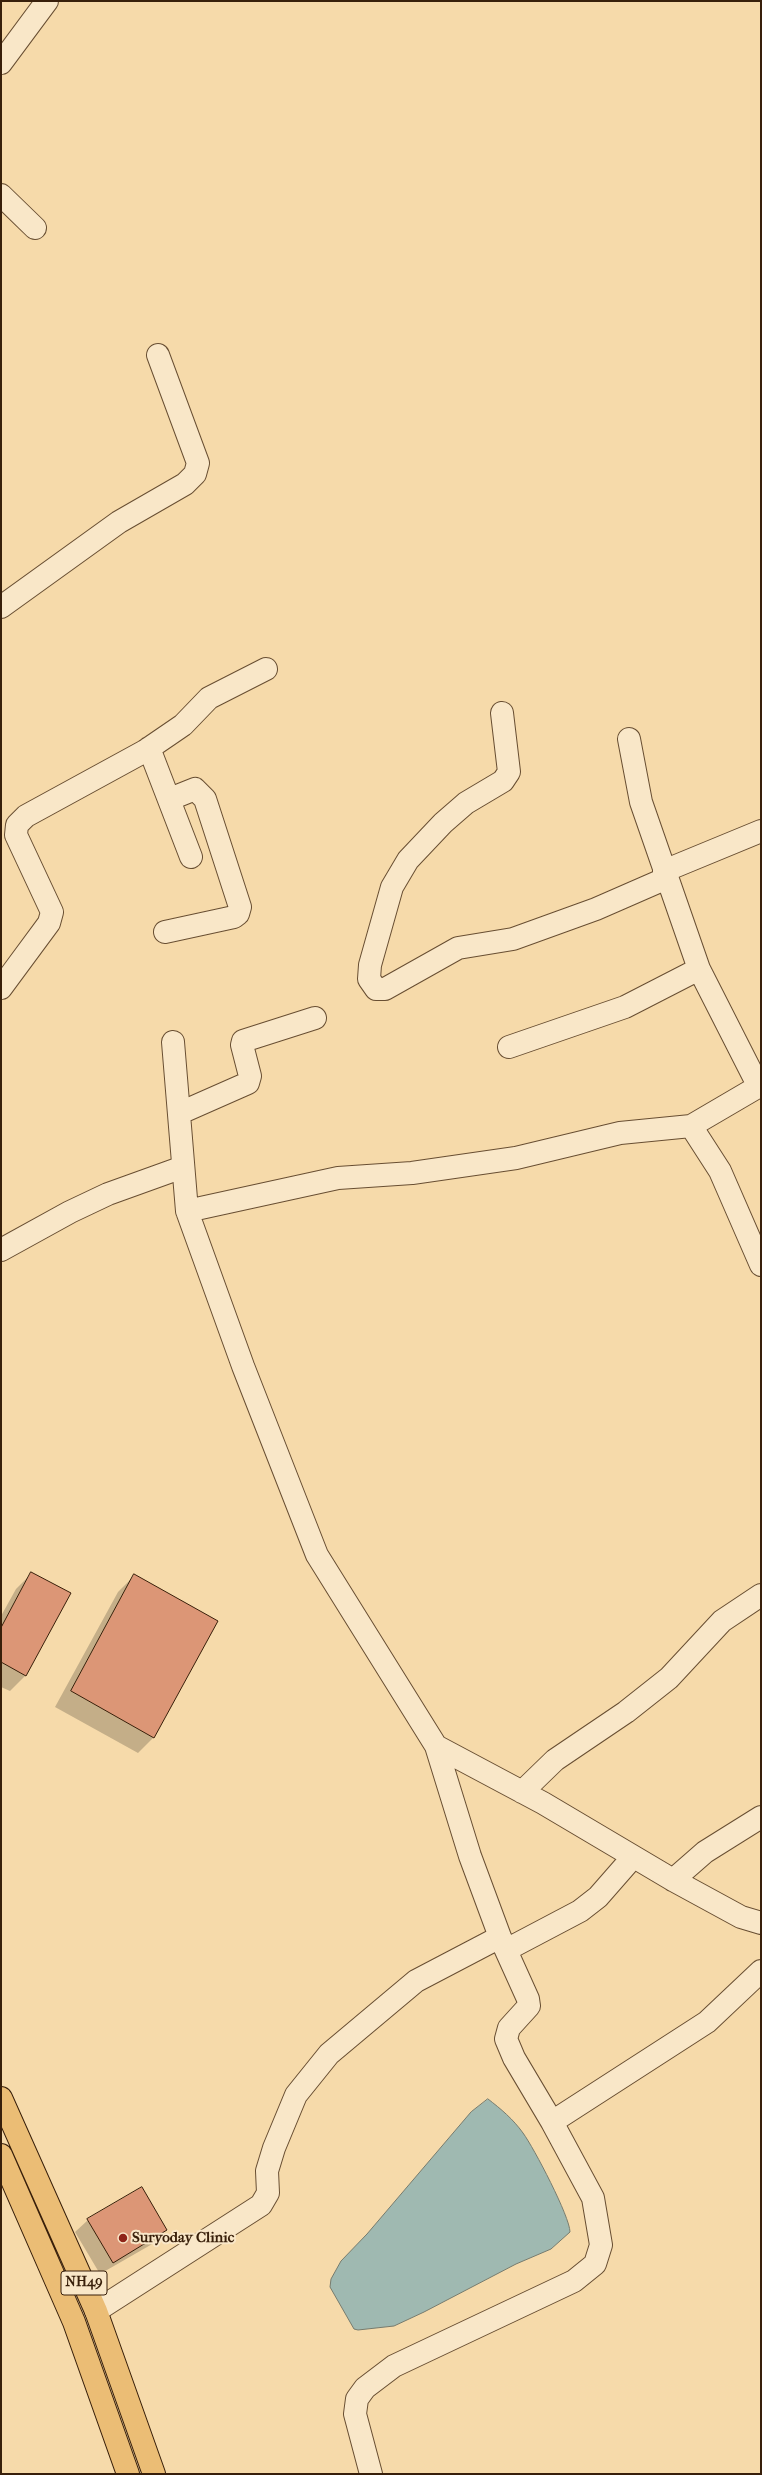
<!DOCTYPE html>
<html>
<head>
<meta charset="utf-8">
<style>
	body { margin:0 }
	#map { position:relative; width:762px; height:2475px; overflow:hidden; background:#f6daaa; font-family:"IM FELL French Canon",serif }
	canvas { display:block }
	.frame { position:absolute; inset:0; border:2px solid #381f0a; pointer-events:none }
</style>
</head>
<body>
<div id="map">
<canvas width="762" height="2475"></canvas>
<div class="frame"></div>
</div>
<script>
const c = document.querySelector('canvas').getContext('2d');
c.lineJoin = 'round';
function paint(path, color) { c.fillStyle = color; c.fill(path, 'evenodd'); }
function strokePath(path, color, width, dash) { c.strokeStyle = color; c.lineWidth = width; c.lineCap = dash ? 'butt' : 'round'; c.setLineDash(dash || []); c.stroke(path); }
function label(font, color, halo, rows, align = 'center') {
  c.font = font + ' "IM FELL French Canon",serif'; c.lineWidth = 4; c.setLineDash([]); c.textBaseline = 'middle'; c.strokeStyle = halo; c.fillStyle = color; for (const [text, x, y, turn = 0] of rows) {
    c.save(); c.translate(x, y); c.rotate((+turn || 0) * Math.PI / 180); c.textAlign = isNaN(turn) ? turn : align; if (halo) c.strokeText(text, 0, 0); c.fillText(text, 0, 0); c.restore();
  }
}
const water = new Path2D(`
	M488,2099c13,10 25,20 35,34 11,15 47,84 47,99l-19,17 -35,15 -92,48 -30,14 -36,4 -4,-1 -24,-42 1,-8 10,-18 26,-27 104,-122z`);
const shadow = new Path2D(`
	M32,1573l-6,102 -16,16 -9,-4v-71l15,-27z
	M134,1576l20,161 -16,16 -83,-46 63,-115z
	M88,2220l78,10 -12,13 -54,31 -25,-42z`);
const building = new Path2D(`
	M31,1572l40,21 -45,83 -25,-14v-34z
	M134,1574l84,47 -64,117 -83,-47z
	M142,2187l25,43 -54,33 -26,-44z`);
const minor = new Path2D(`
	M1,63l46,-62
	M1,195l34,33
	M1,607l118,-85 66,-38 10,-10 3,-11 -40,-108
	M502,713l7,59 -6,9 -37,22 -23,20 -35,37 -16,27 -22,78 -1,14 7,10h9l73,-41 55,-9 83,-30 71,-31
	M629,739l12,63 58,167 60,118
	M149,748l42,109
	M664,871l97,-40
	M165,932l69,-15 4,-3 2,-7 -35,-108 -10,-10 -25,10
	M1,988l48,-65 3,-11 -36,-77 1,-10 9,-9 119,-65 38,-26 26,-27 57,-29
	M173,1042l14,169 56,155 74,189 119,191 34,110 30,81 28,62 1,7 -20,22 -3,11 8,19 38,64 41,76 8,47 -6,19 -21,17 -180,85 -29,22 -8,11 -2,15 16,60
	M509,1047l116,-40 74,-38
	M180,1113l68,-30 2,-7 -8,-31 1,-4 72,-23
	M691,1126l29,45 41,94
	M187,1211l151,-33 74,-5 104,-15 104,-25 71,-7 70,-41
	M1,1250l69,-38 38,-18 75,-27
	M436,1746l107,57 130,77 68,37 20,6
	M522,1792l33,-32 71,-48 43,-34 53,-57 39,-26
	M673,1880l32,-28 56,-35
	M506,1950l74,-39 18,-14 35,-40
	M552,2122l155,-100 54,-51
	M96,2311l165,-106 7,-12 -1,-22 7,-23 22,-53 33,-41 87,-73 84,-44`);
const highway = new Path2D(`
	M1,2098l95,213 58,163
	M1,2155l73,167 54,152`);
const markers = [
	[123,2238,5,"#8f2418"]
];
const shields = [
	[84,2283,46]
];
const shieldNames = [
	["NH49",84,2283]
];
const poiNames = [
	["Suryoday Clinic",132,2238]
];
paint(water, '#9fb9b1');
strokePath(water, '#767b6e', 1);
paint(shadow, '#0003');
paint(building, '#dc9676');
strokePath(building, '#381f0a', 1);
strokePath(minor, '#684e32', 24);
strokePath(highway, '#381f0a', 24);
strokePath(minor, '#f9e7c8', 22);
strokePath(highway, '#ebbd75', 22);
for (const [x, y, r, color] of markers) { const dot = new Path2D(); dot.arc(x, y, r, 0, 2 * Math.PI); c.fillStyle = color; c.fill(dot); strokePath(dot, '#f9e7c8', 1.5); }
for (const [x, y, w] of shields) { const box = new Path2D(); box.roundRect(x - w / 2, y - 12, w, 24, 3); c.fillStyle = '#f9e7c8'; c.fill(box); strokePath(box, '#381f0a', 1); }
label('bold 14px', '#381f0a', null, shieldNames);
label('bold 15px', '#381f0a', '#f9e7c8', poiNames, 'left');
</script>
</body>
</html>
